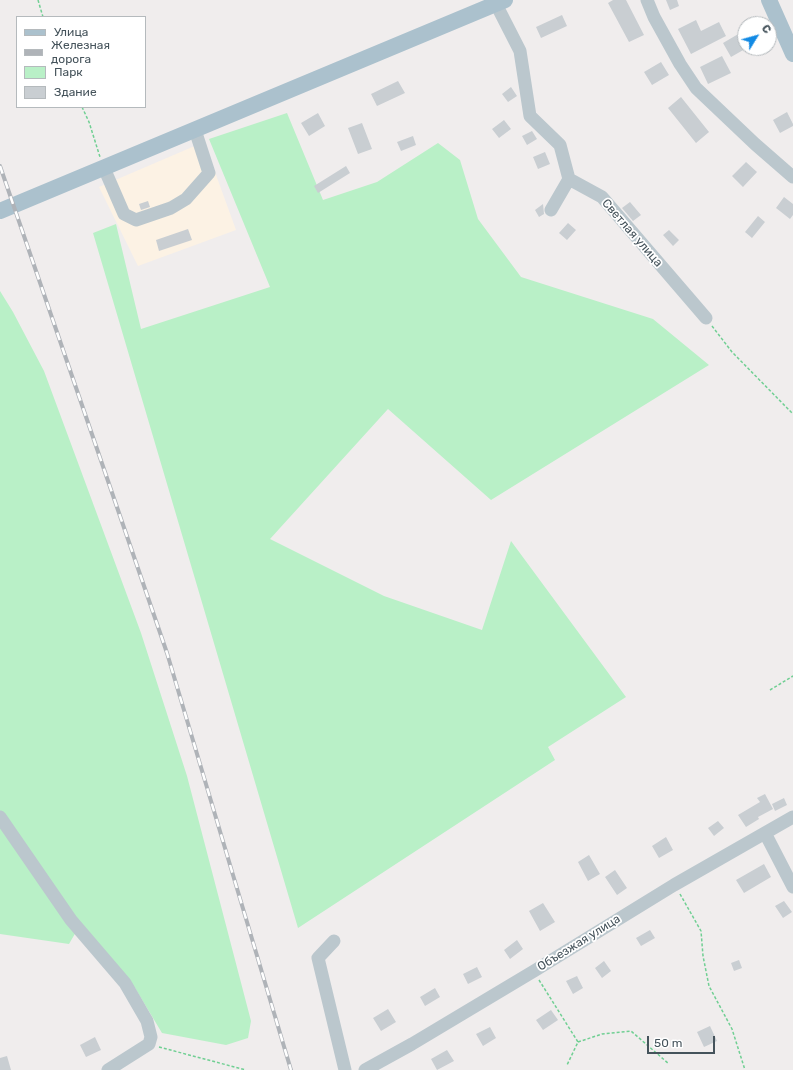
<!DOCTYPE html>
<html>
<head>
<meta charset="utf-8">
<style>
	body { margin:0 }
	#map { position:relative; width:793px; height:1070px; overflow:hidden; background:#f0eded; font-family:Rubik,sans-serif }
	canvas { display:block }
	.legend { position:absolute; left:16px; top:16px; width:130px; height:92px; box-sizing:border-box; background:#fff; border:1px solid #b5babd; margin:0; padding:5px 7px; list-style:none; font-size:12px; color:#45535b }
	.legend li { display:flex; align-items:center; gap:8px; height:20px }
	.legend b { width:20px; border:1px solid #b5babd }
	.north { position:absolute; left:737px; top:16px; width:40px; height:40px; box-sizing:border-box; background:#fff; border:1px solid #b5babd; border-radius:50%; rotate:53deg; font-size:11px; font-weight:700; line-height:16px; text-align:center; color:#45535b }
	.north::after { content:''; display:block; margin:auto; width:14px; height:18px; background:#128ae4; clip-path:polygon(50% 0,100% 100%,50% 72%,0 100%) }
	.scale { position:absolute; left:647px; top:1036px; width:68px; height:18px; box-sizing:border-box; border:2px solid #45535b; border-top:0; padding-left:5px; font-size:12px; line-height:14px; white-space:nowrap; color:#45535b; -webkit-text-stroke:3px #fff; paint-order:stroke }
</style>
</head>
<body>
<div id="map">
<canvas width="793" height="1070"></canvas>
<ul class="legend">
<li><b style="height:5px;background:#abc1cd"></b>Улица</li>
<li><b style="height:5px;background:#afb3b8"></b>Железная дорога</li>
<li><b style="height:11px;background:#b9f0c7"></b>Парк</li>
<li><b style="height:11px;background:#c9ced2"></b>Здание</li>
</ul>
<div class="north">С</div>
<div class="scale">50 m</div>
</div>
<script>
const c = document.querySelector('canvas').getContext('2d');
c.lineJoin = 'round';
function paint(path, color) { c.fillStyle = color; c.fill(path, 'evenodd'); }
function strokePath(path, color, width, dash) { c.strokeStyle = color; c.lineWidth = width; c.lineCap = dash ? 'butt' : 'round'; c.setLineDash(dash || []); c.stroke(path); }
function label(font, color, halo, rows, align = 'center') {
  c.font = font + ' Rubik,sans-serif'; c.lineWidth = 3.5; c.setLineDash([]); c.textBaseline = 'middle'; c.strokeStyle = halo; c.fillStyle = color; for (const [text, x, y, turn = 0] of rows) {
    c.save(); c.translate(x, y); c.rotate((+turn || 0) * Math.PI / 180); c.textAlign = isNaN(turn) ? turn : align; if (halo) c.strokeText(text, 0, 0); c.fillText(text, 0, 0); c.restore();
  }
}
const commercial = new Path2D(`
	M204,142l32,88 -98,36 -39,-79z`);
const green = new Path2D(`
	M287,113l36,87 54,-18 61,-39 22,17 18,59 43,58 132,42 56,46 -218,135 -103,-91 -118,130 114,57 98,34 29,-89 115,156 -78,50 7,13 -257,168 -205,-695 23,-9 25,105 129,-42 -61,-148z
	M0,291l13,21 31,59 97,262 46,143 64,245 -3,17 -22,7 -64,-12 -27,-45 -55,-63 -11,19 -69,-10z`);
const building = new Path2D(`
	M613,0h13l18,35 -15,7 -21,-39z
	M666,0h11l2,6 -9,4z
	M562,15l5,11 -26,12 -5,-11z
	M696,20l5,11 18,-9 7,14 -35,18 -13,-25z
	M740,33l5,9v7l-14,8 -8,-14z
	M722,56l9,17 -23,11 -8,-17z
	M661,62l8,13 -17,10 -8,-13z
	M398,81l7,12 -28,13 -6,-12z
	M511,87l6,9 -9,6 -6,-8z
	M681,97l28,35 -13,11 -28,-35z
	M787,112l6,12v2l-13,7 -7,-13z
	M318,113l7,13 -16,10 -8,-13z
	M504,120l7,9 -12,9 -7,-9z
	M362,123l10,26 -14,5 -10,-26z
	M532,131l5,8 -10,6 -5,-9z
	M413,136l3,9 -15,6 -4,-9z
	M545,152l5,12 -12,5 -5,-12z
	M746,162l11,10 -14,15 -11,-11z
	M346,166l4,7 -32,20 -4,-7z
	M784,197l9,7v11l-3,4 -14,-11z
	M148,201l2,6 -9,3 -2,-6z
	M630,202l11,13 -8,6 -11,-13z
	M543,204l1,10 -5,3 -4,-7z
	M758,216l7,6 -13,16 -7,-6z
	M568,223l8,7 -9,10 -8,-7z
	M188,229l4,11 -33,11 -3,-11z
	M669,230l10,10 -6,6 -10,-11z
	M765,794l8,15 -15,8 1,2 -13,8 -8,-12 22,-13 -3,-4z
	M784,798l3,7 -12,6 -3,-7z
	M718,821l6,7 -10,8 -6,-8z
	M666,837l7,13 -14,8 -7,-12z
	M589,855l11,19 -12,7 -10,-19z
	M764,864l7,13 -27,16 -8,-13z
	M615,870l12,18 -10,7 -12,-18z
	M784,901l8,11 -9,6 -8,-12z
	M543,903l12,19 -15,9 -11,-20z
	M650,930l5,8 -14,8 -5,-8z
	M517,940l6,9 -13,10 -6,-9z
	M739,960l3,8 -8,3 -3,-8z
	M604,961l7,10 -9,7 -7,-10z
	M477,967l5,10 -14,7 -5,-10z
	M577,976l6,12 -10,6 -7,-13z
	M435,988l5,9 -15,9 -5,-9z
	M388,1009l8,13 -15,9 -8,-13z
	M551,1010l7,10 -15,10 -7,-10z
	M710,1026l7,15 -13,6 -7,-15z
	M490,1027l6,11 -13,8 -7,-12z
	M95,1037l6,13 -15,7 -6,-12z
	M447,1050l7,11 -17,9 -6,-11z
	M7,1056l4,14h-11v-12z`);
const path = new Path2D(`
	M38,0l5,17
	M82,107l7,15 11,35
	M712,326l20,26 61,62
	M770,690l23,-14
	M680,894l21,37 2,25 6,30 23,43 13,41
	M539,980l39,62 -11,23
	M578,1042l24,-8 29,-3 38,33
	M159,1047l87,23`);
const minor = new Path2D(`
	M647,0l7,17 26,47 16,24 59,56 38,33
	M496,4l24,47 10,65 30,29 9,34 33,18 104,121
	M104,168l20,46 12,6 35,-12 15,-9 23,-26 -14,-43
	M551,210l18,-31
	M0,817l71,103 54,63 22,38 4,16 -2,7 -41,26
	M765,833l28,54
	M334,941l-16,17 27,112
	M365,1070l47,-26 122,-73 140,-86 119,-68`);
const major = new Path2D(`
	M769,0l24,54
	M0,211l505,-211`);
const rail = new Path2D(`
	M0,166l167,487 124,417`);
const streetNames = [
	["Светлая улица",632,233,49],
	["Объезжая улица",579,943,-32]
];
paint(commercial, '#fcf2e4');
paint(green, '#b9f0c7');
paint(building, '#c9ced2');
strokePath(path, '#70cf93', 1.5, [3, 2]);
strokePath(minor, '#bbc7cd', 13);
strokePath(major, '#abc1cd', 16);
strokePath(rail, '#afb3b8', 4);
strokePath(rail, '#fff', 2.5, [8]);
label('12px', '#45535b', '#fff', streetNames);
</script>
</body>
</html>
